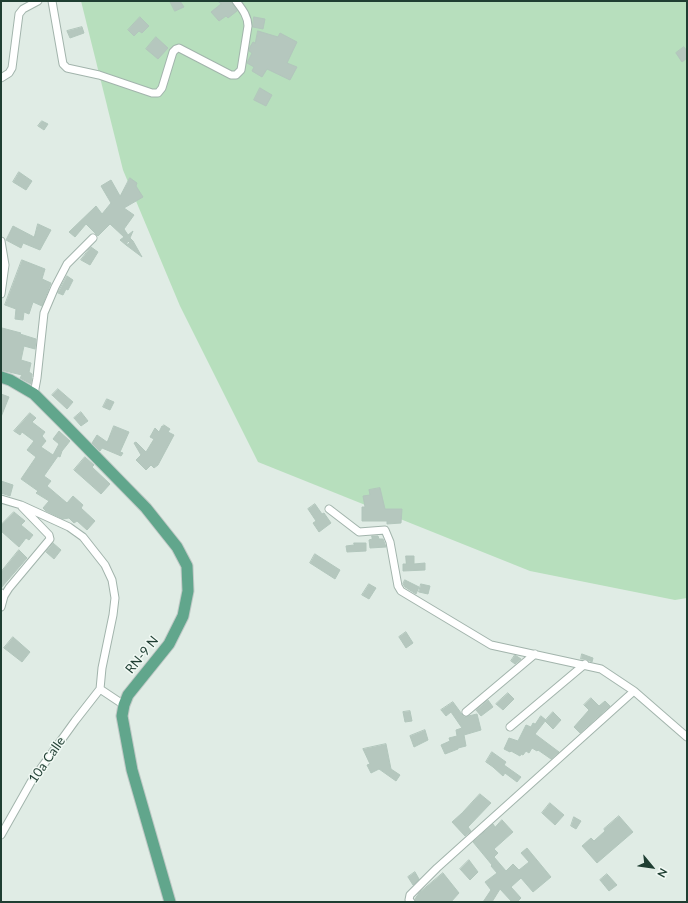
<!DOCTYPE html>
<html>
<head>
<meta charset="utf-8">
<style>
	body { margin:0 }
	#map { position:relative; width:688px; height:903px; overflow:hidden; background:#e0ece5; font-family:Lato,sans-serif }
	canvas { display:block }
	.frame { position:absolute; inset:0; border:2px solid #1f3e32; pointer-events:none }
	.north { position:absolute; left:632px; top:847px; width:40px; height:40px; -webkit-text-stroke:3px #f1f9f4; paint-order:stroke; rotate:119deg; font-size:11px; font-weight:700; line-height:16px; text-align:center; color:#1f3e32 }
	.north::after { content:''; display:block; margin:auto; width:14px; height:18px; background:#1f3e32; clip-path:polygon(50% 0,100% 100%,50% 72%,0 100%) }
</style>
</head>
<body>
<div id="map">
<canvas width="688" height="903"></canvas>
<div class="frame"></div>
<div class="north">N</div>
</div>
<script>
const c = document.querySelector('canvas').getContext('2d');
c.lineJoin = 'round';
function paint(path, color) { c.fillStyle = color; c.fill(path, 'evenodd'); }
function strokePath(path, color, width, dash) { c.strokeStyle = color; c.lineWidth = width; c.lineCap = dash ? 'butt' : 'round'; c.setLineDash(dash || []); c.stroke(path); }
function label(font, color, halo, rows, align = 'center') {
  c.font = font + ' Lato,sans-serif'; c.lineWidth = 3; c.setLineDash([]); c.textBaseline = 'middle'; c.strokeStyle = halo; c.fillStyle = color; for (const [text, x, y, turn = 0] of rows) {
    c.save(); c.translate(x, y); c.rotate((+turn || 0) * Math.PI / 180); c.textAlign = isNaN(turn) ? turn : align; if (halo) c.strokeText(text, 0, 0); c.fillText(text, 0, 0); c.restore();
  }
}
const green = new Path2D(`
	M81,1h606v597l-12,2 -145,-29 -272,-109 -78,-156 -57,-136z`);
const building = new Path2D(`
	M170,1h10l4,6 -9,4z
	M218,1h13l6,10 -9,7 -2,-2 -7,5 -8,-9 10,-8z
	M140,17l9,9 -7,7 -3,-2 -5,5 -6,-6z
	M254,17l11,2 -2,10 -10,-2z
	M82,27l2,6 -14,5 -3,-7z
	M258,31l20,6 2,-4 17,9 -10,21 10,4 -7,13 -23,-11 -5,8 -10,-6 2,-4 -7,-4 5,-10 -3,-2 1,-4 3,-5 2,1z
	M156,37l12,11 -10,11 -12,-10z
	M684,47l3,4v7l-5,4 -6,-9z
	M260,88l12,7 -6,11 -12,-6z
	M42,121l6,3 -4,6 -6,-4z
	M19,172l13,9 -6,9 -13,-8z
	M130,178l7,5 -1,3 7,11 -19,11 10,7 -10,14 4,6 5,-4 -3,7 3,3 9,16 -16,-12 4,-2 -2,-2 -2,4 -6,-5 4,-3 -14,-13 -12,12 -12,-12 -11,13 -6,-5 27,-26 6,8 9,-11 -10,-17 10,-6 9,16z
	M38,224l13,6 -11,20 -17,-7 -2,5 -15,-8 7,-14 21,11z
	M91,247l7,5 -8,13 -9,-5z
	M22,260l23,9 -3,10 9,4 -9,23 -9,-4 -4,12 -5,-2 -1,8 -8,-1 1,-10 -11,-4z
	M67,276l6,4 -5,10 -2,-1 -3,6 -5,-2z
	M2,328l19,5 -1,1 16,5 -1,10 -11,-3 -3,14 10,3 -2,9 3,2 -1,10 -11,-6 2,-3 -21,-5z
	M58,389l15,13 -6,7 -15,-14z
	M1,394l8,3 -8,20z
	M107,399l7,3 -4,8 -7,-3z
	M81,412l7,9 -7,5 -7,-8z
	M30,413l6,5 -4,4 13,10 -3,4 4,5 -5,6 12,8 6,-11 -6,-5 6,-8 11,10 -8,10 -2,6 -2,-1 -14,20 7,5 -4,5 20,17 6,-7 10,9 -2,3 14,13 -8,9 -10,-9 -3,2 -5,-5 -6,1 -17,-8 -3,-3 6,-7 -13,-8 2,-2 -17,-12 15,-22 -9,-7 7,-9 -12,-9 -2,3 -6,-4z
	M164,425l6,4 -2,3 6,3 -16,30 -4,3 -3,-3 -5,5 -10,-10 5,-5 -7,-12 2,-1 10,10 8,-13 -4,-2 5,-9 4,4 3,-6h2z
	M114,426l15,6 -9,20 3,1 -2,3 -19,-8 -2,3 -8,-8 5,-8 10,7z
	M85,457l9,8 -2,2 18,17 -9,10 -27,-24z
	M1,481l12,4 -3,11 -9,-3z
	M380,488l5,21h17l-1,14 -14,1v-3h-25v-14h3l-2,-11 7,-1 -1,-5z
	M315,504l7,10 2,-1 7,10 -12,9 -6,-9 3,-2 -8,-12z
	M14,512l11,9 -4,4 12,10 -4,5 -3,-2 -7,9 -18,-16v-6z
	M372,536h6l1,3h4l3,8 -16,1 -1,-8 3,-1z
	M53,543l8,7 -7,9 -8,-7z
	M354,543h12v8l-19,1 -1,-6 8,-1z
	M19,550l8,8 -26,30v-16z
	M315,554l25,16 -5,9 -25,-16z
	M406,556h8v8l11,-1v7l-22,1v-7h3z
	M405,580l14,7 -3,7 -11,-7 -2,-3z
	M369,584l7,4 -7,11 -7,-4z
	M421,584l9,2 -2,8 -9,-2z
	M406,632l7,11 -7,5 -7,-11z
	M13,637l17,15 -8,10 -18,-14z
	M582,654l11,4 -1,4 -6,-3h-5z
	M515,655l6,4 -6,5 -4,-3z
	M508,693l6,6 -11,11 -7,-6z
	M591,698l8,8 6,-5 5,5 -30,27 -6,-6 15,-17 -5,-5z
	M488,700l5,7 -12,9 -5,-6z
	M453,702l11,15 13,-3 4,16 -17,5 2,11 -8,2v1l-13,5 -4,-9 9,-4 -1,-3 8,-2 -1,-6 6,-2 -11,-16 -5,4 -5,-6z
	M410,711l2,10 -7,1 -2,-10z
	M553,712l8,8 -8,9 -8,-8z
	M541,716l5,4 -11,14 24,18 -8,7 -13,-9 -1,1 -5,-3 -3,5 -3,-2 -3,4 -2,-1 -1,2 -9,-5 -1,1 -6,-3 5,-11 9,3 8,-16 5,2 2,-4 2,1z
	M425,730l3,10 -14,7 -4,-11z
	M386,744l5,25 9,6 -4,6 -17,-12 -8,4 -4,-8 3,-1 -7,-15z
	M492,752l14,10 -2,3 17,12 -4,5 -12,-9 -2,3 -10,-9 -7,-5z
	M480,794l11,9 -23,24 3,4 -6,5 -13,-14 10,-9z
	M550,803l14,12 -9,10 -13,-12z
	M619,816l14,16 -36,31 -15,-17 9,-8 3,3 11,-10 -1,-2z
	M574,817l7,4 -5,8 -5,-3z
	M502,820l11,12 -19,17 4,4 -4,4 12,14 7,-7 6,6 10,-8 -8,-9 6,-5 24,29 -18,15 -12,-14 -10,9 10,11 -4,4h-5l-12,-13 -8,13h-9l8,-12 -6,-8 12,-9 -6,-7 1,-1 -19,-23 20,-18 2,3z
	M469,860l9,12 -8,8 -10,-11z
	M415,872l4,7 -6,6 -5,-8z
	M443,873l16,20 -8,9h-35l-1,-3 4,-6z
	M607,874l10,11 -8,6 -9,-11z`);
const minor = new Path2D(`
	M52,1l11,63 4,4 32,7 53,18h6l4,-5 11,-36 3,-3 3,-1 52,27h5l5,-5 7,-44c0,-10 -6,-17 -12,-25
	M1,78l8,-5 3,-5 7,-54 4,-5 15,-8
	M1,241l4,24 -4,29
	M34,394l3,-16 7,-65 11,-26 12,-23 26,-26
	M1,499l20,6 48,22 14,10 22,28 7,15 3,18 -2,17 -11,53 -2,21
	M329,509l30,23 26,-2 5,12 8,44 3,5 90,54 110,24 33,22 53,46
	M4,596l5,-8 41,-49 -1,-4 -27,-28
	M1,607l3,-11 -3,-3
	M100,689l24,16
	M466,712l69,-58
	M510,727l75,-63
	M1,835l30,-53 44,-61 25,-32
	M411,902l-2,-2 1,-5 27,-27 197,-177`);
const primary = new Path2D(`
	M1,377l9,3 24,14 29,29 83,85 31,39 10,19 1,25 -5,25 -14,28 -41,51 -4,10 -2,11 10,54 38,132`);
const streetNames = [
	["RN-9 N",142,655,-51],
	["10a Calle",47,760,-55]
];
paint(green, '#b7dfbd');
paint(building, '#b5c7be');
strokePath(building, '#b2c6bc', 1);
strokePath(minor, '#a2b4ac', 9);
strokePath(primary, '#c0c9c6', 13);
strokePath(minor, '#fff', 7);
strokePath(primary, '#61a68c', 11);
label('13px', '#1f3e32', '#f1f9f4', streetNames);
</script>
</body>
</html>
